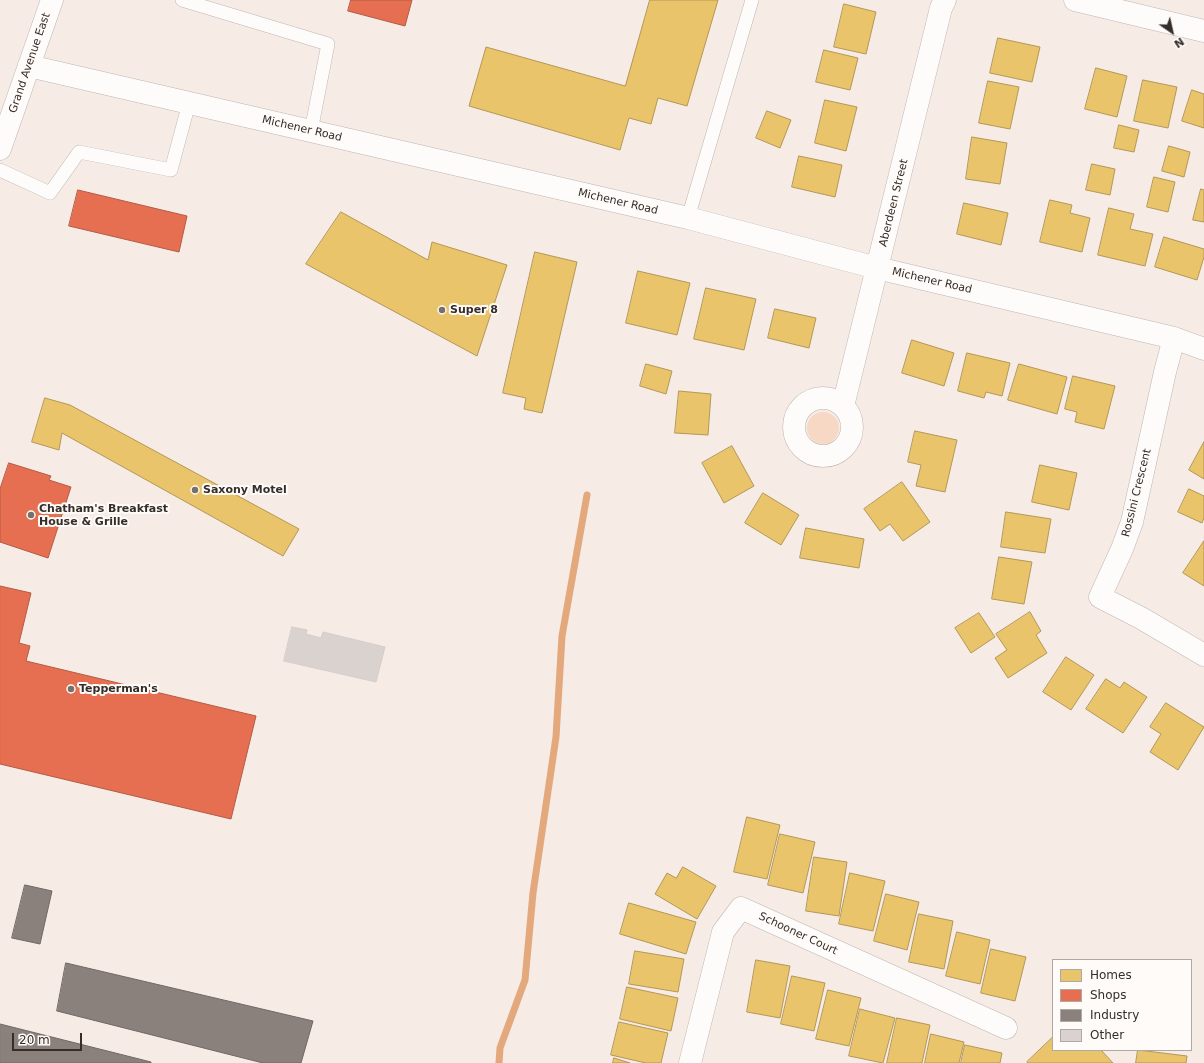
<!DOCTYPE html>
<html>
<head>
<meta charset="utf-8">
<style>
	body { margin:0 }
	#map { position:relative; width:1204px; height:1063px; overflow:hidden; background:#f6ebe5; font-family:"DejaVu Sans",sans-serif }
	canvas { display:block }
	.legend { position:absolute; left:1052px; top:959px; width:140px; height:92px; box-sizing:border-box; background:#fefbf8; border:1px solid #ada9a5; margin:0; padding:5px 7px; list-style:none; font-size:12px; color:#342d29 }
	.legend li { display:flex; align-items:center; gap:8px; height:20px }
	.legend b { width:20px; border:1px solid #ada9a5 }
	.north { position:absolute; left:1152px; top:12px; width:40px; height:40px; -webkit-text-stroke:3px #fefbf8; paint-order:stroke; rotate:146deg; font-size:11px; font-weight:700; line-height:16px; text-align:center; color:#342d29 }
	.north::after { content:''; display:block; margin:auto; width:14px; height:18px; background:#342d29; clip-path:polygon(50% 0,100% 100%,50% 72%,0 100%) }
	.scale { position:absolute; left:12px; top:1033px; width:70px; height:18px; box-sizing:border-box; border:2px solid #342d29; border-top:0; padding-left:5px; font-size:12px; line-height:14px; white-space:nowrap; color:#342d29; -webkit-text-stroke:3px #fefbf8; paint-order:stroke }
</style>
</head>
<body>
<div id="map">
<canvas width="1204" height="1063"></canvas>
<ul class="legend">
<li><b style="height:11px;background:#e9c46a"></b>Homes</li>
<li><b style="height:11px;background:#e76f51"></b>Shops</li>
<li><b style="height:11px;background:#8a817c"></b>Industry</li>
<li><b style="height:11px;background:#dad2ce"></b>Other</li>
</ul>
<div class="north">N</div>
<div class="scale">20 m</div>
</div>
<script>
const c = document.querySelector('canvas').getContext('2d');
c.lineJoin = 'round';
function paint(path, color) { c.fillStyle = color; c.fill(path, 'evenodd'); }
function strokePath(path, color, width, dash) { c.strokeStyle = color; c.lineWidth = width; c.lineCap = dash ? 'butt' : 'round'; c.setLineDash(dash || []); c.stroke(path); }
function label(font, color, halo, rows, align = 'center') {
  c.font = font + ' "DejaVu Sans",sans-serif'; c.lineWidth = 4; c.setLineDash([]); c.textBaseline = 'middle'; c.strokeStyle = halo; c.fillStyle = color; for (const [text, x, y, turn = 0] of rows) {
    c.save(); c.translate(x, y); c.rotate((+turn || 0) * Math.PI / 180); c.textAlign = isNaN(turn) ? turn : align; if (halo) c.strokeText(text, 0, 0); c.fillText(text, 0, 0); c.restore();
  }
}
const green = new Path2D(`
	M807 428a16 16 0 1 1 32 0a16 16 0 1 1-32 0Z`);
const homes = new Path2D(`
	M650,0h68l-31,106 -29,-8 -7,26 -22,-6 -9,32 -151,-44 17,-59 139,39z
	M844,4l32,8 -10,42 -32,-7z
	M998,38l42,9 -8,35 -42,-9z
	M824,50l34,8 -8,32 -34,-8z
	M1096,68l31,8 -10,41 -32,-8z
	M1143,80l34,7 -9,41 -34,-7z
	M988,81l31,6 -9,42 -31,-6z
	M1192,90l12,4v34l-22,-7z
	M825,100l32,7 -11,44 -31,-8z
	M767,111l24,9 -11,28 -24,-10z
	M1119,125l20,5 -5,22 -20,-4z
	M972,137l35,6 -7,41 -34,-5z
	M1169,146l21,6 -6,25 -22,-6z
	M799,156l43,9 -7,32 -43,-10z
	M1092,164l23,5 -5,26 -24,-5z
	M1154,177l21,5 -7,30 -21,-5z
	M1201,189l3,1v32l-11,-2z
	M1050,200l22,5 -2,8 20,5 -8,34 -42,-10z
	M964,203l44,10 -7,32 -44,-11z
	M1109,208l25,6 -4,15 23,5 -8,32 -47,-11z
	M341,212l87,48 4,-18 75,23 -30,91 -171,-92z
	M1164,237l40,12v8l-7,23 -42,-13z
	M535,252l42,10 -35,151 -18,-4 2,-11 -23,-5z
	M638,271l52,12 -13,52 -51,-12z
	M706,288l50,11 -12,51 -50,-11z
	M775,309l41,9 -7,30 -41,-10z
	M912,340l42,13 -10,33 -42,-13z
	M967,353l43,10 -8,33 -16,-4 -2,6 -26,-7z
	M646,364l26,7 -6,23 -26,-8z
	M1019,364l48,13 -10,37 -49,-14z
	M1073,376l42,10 -11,43 -29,-7 2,-10 -12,-3z
	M679,391l32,3 -3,41 -33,-2z
	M45,398l25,7 229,124 -16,27 -221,-123 -3,17 -27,-8z
	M915,431l42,9 -12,52 -29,-6 5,-21 -13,-3z
	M1204,442v37l-15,-9z
	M732,446l22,40 -30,17 -22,-40z
	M1040,465l37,8 -8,37 -37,-8z
	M902,482l28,40 -27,19 -13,-17 -10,7 -16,-22z
	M1189,489l15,7v22l-2,5 -24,-11z
	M763,493l36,22 -18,30 -36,-22z
	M1006,512l45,7 -6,34 -44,-6z
	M806,528l58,11 -5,29 -59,-10z
	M1204,541v45l-21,-13z
	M999,557l33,5 -8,42 -32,-5z
	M1030,612l11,19 -5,4 11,18 -39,25 -13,-20 12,-8 -11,-16z
	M979,613l16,24 -24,16 -16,-25z
	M1066,657l28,18 -23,35 -28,-18z
	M1106,679l14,9 4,-6 23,15 -24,36 -37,-24z
	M1166,703l38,24 -26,43 -28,-18 11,-18 -11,-7z
	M747,817l33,8 -13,54 -33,-7z
	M780,834l35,8 -12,51 -35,-8z
	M814,857l33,5 -8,54 -33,-5z
	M683,867l33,19 -19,33 -42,-25 12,-21 9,5z
	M850,873l35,8 -12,50 -34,-7z
	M886,894l33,8 -12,48 -33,-9z
	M629,903l67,19 -10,32 -66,-20z
	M919,914l34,7 -9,48 -35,-7z
	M957,932l33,8 -10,44 -34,-8z
	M991,949l35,8 -11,44 -34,-8z
	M635,951l49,8 -6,33 -49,-8z
	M756,960l34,6 -10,52 -33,-6z
	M792,976l33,7 -11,48 -33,-7z
	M627,987l51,11 -7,33 -51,-12z
	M828,990l33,8 -12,48 -33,-7z
	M860,1009l35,9 -12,45 -34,-7z
	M897,1018l33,7 -8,38h-35z
	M619,1022l49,11 -7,30h-15l-35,-8z
	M931,1034l33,8 -5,21h-34z
	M1053,1037v13h48l12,13h-85l-1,-1z
	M965,1045l37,8 -2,10h-39z
	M1138,1050l49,6 -1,7h-50z
	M614,1058l16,5h-17z`);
const shops = new Path2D(`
	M351,0h61l-7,26 -57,-15z
	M78,190l109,26 -8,36 -110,-26z
	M9,463l42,13 -2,4 22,7 -23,71 -48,-16v-53z
	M0,586l31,7 -12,50 11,3 -4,15 230,55 -25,103 -231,-55z`);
const industry = new Path2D(`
	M25,885l27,6 -12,53 -28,-6z
	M66,963l247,58 -12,42h-38l-206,-52z
	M0,1024l151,38v1h-151z`);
const stream = new Path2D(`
	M499,1063l1,-15 25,-68 8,-87 23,-156 6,-101 25,-141`);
const building = new Path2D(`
	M292,627l15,3 -1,4 15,4 2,-6 62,15 -9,35 -92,-21z`);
const service = new Path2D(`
	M182,0l146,44 -17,87
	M0,170l50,23 29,-41 92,18 18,-67
	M688,218l64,-218`);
const minor = new Path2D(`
	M1075,0l129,31
	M29,66l659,152 189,50 297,70 30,11
	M1174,338l-9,34 -33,150 -10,27 -22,48 41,21 63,37
	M794 427a29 29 0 1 1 58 0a29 29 0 1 1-58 0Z
	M843,406l98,-398 4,-8
	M690,1063l33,-131 18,-24 265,120`);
const primary = new Path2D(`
	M0,149l52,-149`);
const markers = [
	[442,310,4,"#78706b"],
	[195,490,4,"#78706b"],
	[31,515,4,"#78706b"],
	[71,689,4,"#78706b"]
];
const streetNames = [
	["Grand Avenue East",30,63,-71],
	["Michener Road",302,129,13],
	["Michener Road",618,202,13],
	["Aberdeen Street",894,203,-76],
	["Michener Road",932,281,13],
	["Rossini Crescent",1137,493,-76],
	["Schooner Court",798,934,25]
];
const poiNames = [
	["Super 8",450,310],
	["Saxony Motel",203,490],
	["Chatham's Breakfast",39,509],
	["House & Grille",39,522],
	["Tepperman's",79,689]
];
paint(green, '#f7d8c5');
paint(homes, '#e9c46a');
strokePath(homes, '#b39756', 1);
paint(shops, '#e76f51');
strokePath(shops, '#b15b45', 1);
paint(industry, '#8a817c');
strokePath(industry, '#706863', 1);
strokePath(stream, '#e4a87d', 7);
paint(building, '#dad2ce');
strokePath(building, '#d4cdc8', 1);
strokePath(service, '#beb6b1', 14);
strokePath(minor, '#beb6b1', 23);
strokePath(primary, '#beb6b1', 23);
strokePath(service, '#fefcfb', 13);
strokePath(minor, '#fefcfb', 22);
strokePath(primary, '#fefcfb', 22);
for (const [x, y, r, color] of markers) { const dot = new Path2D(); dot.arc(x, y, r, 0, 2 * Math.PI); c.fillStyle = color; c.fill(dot); strokePath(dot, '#fefbf8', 1.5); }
label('11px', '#342d29', '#fefbf8', streetNames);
label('bold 11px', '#342d29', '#fefbf8', poiNames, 'left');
</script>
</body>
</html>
